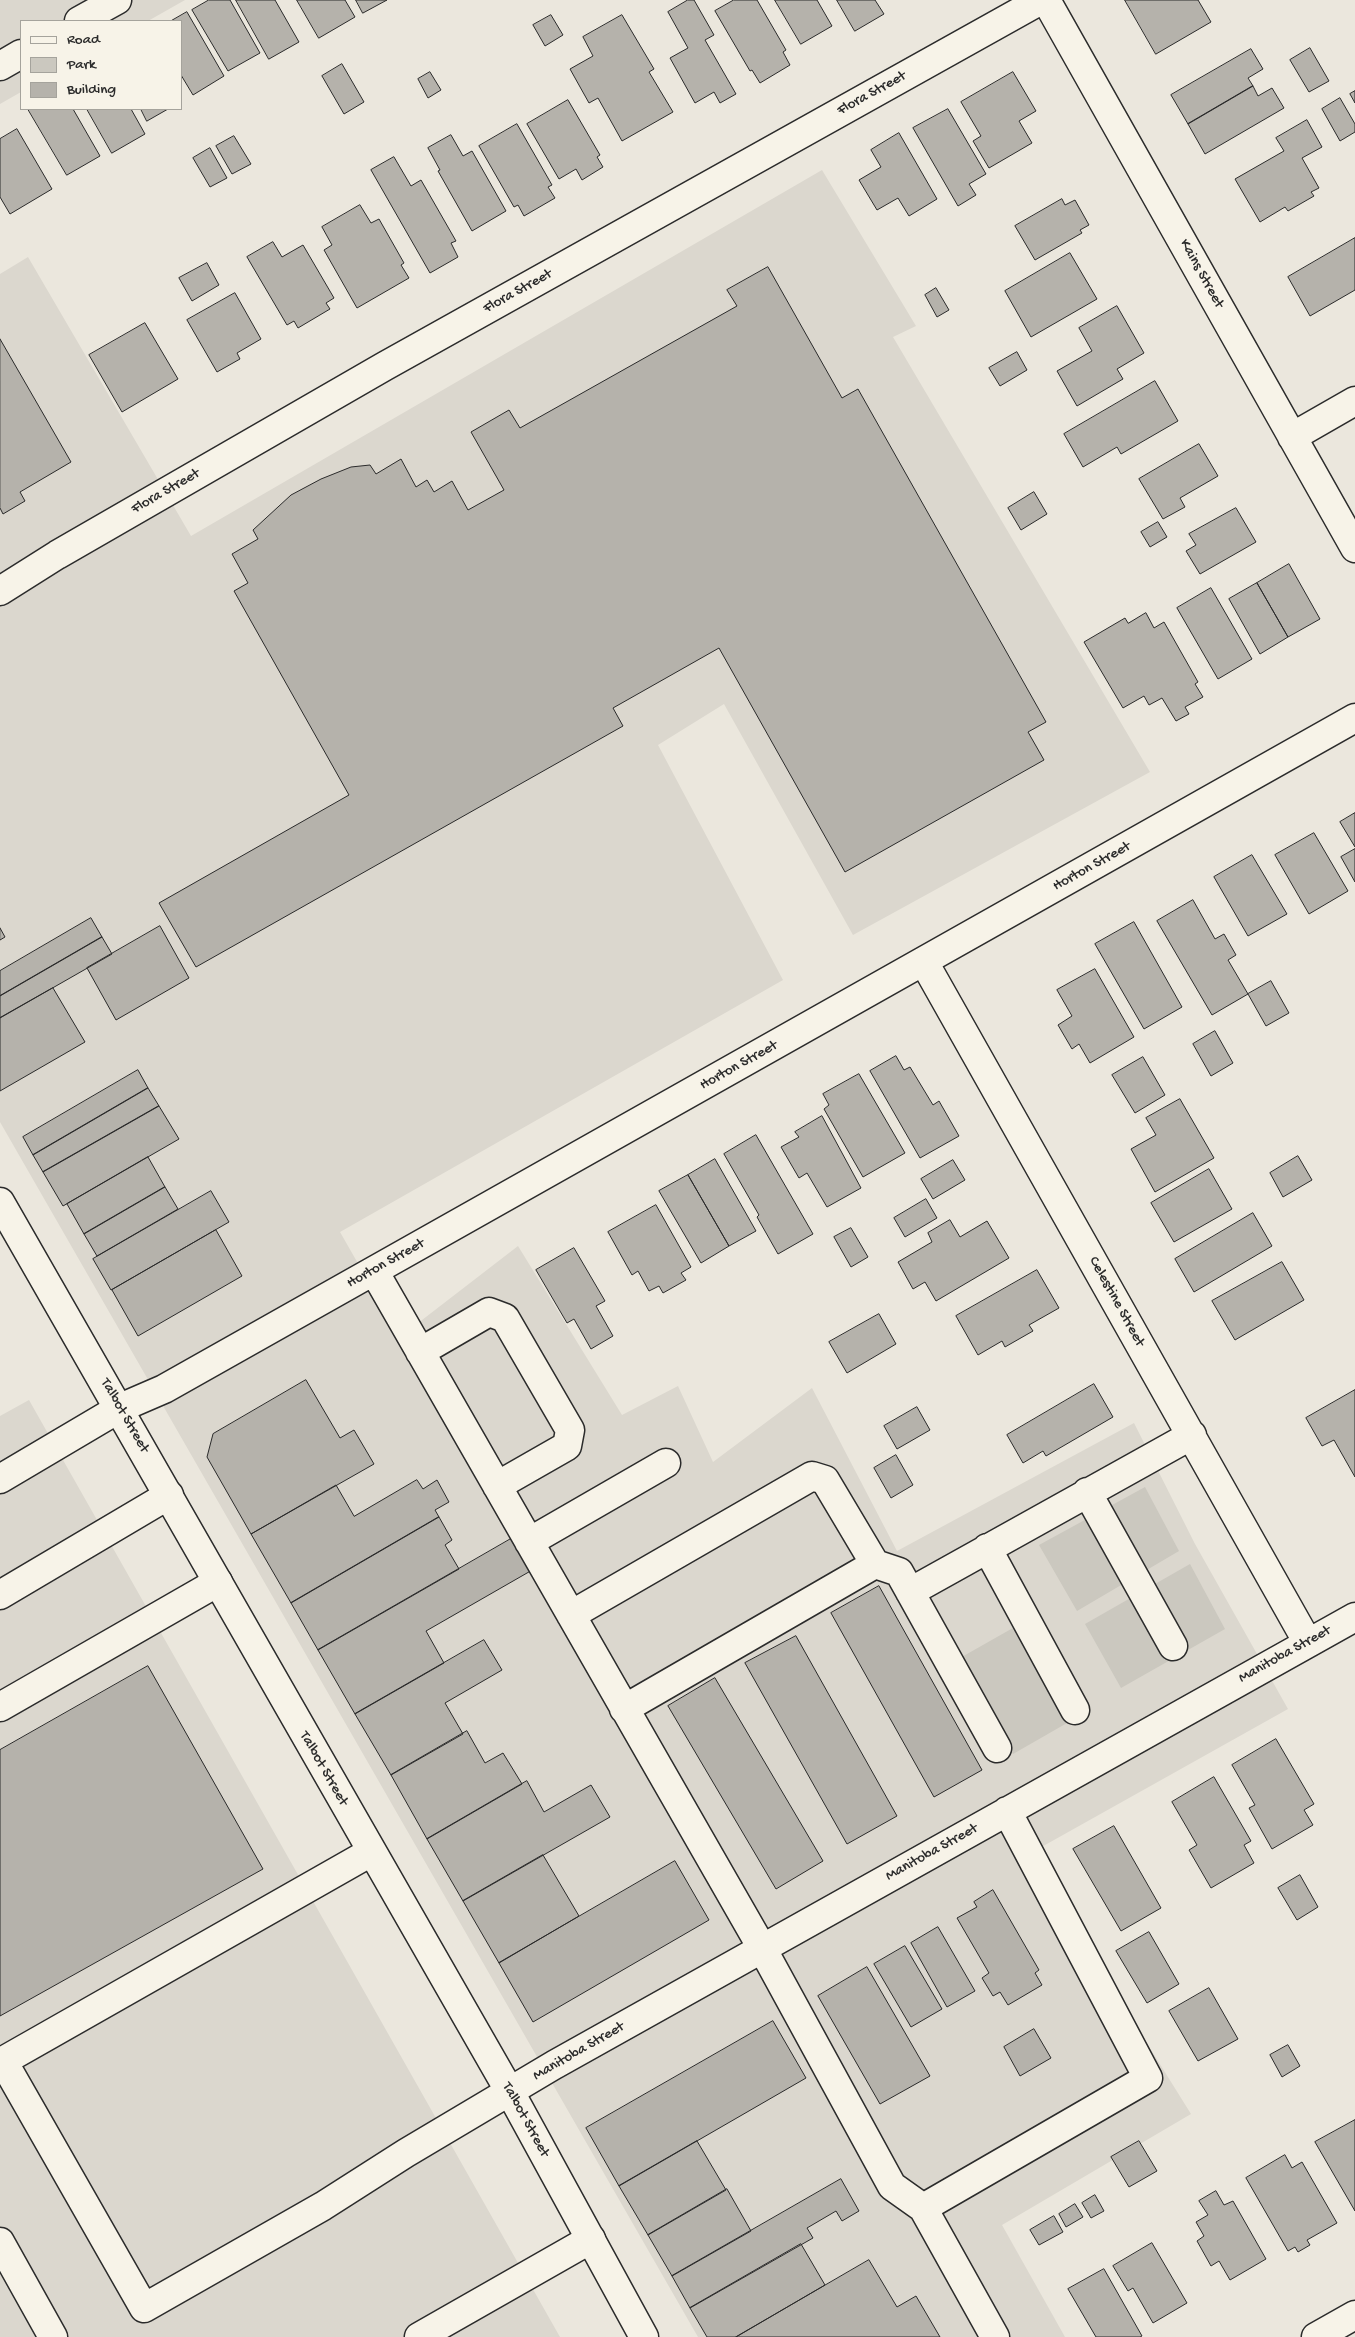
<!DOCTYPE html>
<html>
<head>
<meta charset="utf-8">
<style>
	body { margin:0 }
	#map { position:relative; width:1355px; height:2337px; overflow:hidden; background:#ebe7dd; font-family:"Gochi Hand",sans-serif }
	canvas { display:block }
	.legend { position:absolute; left:20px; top:20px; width:162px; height:90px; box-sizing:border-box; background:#f7f3e8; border:1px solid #a5a39c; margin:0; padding:6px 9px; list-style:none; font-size:15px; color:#2b2b2b }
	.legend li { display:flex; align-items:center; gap:10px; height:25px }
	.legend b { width:25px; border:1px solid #a5a39c }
</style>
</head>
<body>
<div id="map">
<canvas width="1355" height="2337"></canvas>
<ul class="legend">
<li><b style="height:6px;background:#f7f3e8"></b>Road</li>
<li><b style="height:14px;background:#cbc8bf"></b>Park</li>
<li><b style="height:14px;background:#b5b2ab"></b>Building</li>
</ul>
</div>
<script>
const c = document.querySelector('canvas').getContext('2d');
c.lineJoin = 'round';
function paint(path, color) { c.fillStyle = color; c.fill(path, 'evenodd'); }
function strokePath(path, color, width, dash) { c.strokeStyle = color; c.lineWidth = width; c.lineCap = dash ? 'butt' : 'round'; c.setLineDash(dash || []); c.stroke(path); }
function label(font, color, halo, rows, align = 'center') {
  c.font = font + ' "Gochi Hand",sans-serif'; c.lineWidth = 4; c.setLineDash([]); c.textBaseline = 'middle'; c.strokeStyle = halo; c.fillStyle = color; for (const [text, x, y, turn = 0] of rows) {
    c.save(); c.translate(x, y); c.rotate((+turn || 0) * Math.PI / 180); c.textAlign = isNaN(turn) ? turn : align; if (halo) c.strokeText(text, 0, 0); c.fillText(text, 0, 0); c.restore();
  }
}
const built = new Path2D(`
	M0,0h185l-37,21h-127v71l-21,12z
	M822,170l94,156 -23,11 257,435 -297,163 -129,-231 -66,41 125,235 -443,252 60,105 118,-91 104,169 56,-29 35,76 99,-74 85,163 237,-128 61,121 93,165 -259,145 162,260 -189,111 63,112h-367l-698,-1215v-848l28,-17 163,279z
	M29,1400l531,937h-560v-921z`);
const green = new Path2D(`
	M1145,1487l34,64 -102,60 -38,-66z
	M1190,1564l35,65 -104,59 -36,-64z
	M1027,1620l54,95 -68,39 -53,-96z`);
const building = new Path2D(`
	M209,0h21l30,53 -32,18 -36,-61z
	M236,0h39l24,42 -30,17z
	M297,0h48l10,17 -36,21z
	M356,0h31l-24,13z
	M688,0h6l20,35 -9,5 31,54 -16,9 -6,-11 -19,11 -25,-45 18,-10 -20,-36z
	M734,0h23l29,50 -3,2 7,13 -30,18 -8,-13 -2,1 -35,-60z
	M775,0h42l15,26 -31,18z
	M837,0h38l9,14 -29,17z
	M1125,0h73l13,22 -55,32z
	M187,12l37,64 -31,19 -12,-20v-54h-10z
	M551,15l12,20 -18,11 -12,-21z
	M622,15l32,54 -5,3 24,40 -51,29 -24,-43 -9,5 -19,-34 23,-13 -10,-19z
	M1310,48l19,33 -20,11 -19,-32z
	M1251,49l12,20 -15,9 5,8 -65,38 -17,-29z
	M342,64l22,38 -20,12 -22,-38z
	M430,72l11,18 -13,8 -10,-19z
	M1013,72l23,39 -17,10 13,22 -43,25 -16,-27 8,-5 -20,-34z
	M1253,86l5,10 14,-8 12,20 -79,46 -17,-30z
	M1355,91v12l-5,-9z
	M1340,98l15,26v8l-15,9 -18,-32z
	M568,100l32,55 -3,2 6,10 -21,13 -6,-11 -17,10 -32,-55z
	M28,109h45l27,47 -33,19z
	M87,109h44l14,25 -33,19z
	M141,109h27l-21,12z
	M948,109l38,65 -17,10 7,11 -18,11 -45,-78z
	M1307,120l15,27 -20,11 17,30 -8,4 3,4 -26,15 -3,-4 -25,15 -25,-43 49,-28 -8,-13z
	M517,124l35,61 -4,2 7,11 -31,18 -6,-11 -4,2 -35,-61z
	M17,129l35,60 -42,25 -10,-17v-58z
	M899,133l38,66 -28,17 -11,-18 -21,12 -18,-30 22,-13 -10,-17z
	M451,135l12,21 9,-5 34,60 -34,20 -34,-60 2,-1 -12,-22z
	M234,136l17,28 -19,10 -16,-28z
	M210,148l17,30 -17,9 -17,-29z
	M394,157l17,29 10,-6 35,61 -5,2 7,14 -28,16 -59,-103z
	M1062,199l3,6 10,-5 14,25 -9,5 2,3 -47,27 -20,-34z
	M360,205l11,18 8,-4 25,44 -3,2 8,13 -52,30 -33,-58 8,-5 -10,-18z
	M1355,238v52l-45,26 -22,-39z
	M273,242l9,15 21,-12 31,53 -8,5 4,6 -32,19 -4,-7 -7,4 -40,-68z
	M1070,253l27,46 -66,38 -26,-46z
	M207,263l12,22 -27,16 -13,-23z
	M768,267l74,131 16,-9 188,333 -18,10 16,28 -199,112 -126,-224 -106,60 10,18 -427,241 -37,-64 190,-108 -115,-204 14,-8 -16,-29 26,-15 -5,-9 38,-35 30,-16 30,-12 19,-2 6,9 25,-15 15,28 11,-7 7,12 18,-11 16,29 36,-20 -33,-58 38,-22 11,18 217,-122 -10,-16z
	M936,288l13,22 -12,7 -12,-22z
	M235,293l26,46 -24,14 3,6 -23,13 -30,-52z
	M1117,306l27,47 -27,16 6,10 -46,27 -20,-35 35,-20 -13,-23z
	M145,323l33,56 -56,33 -33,-57z
	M0,339l71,123 -51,30 5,9 -22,13 -3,-6z
	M1017,352l10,18 -27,16 -11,-18z
	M1155,381l23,40 -57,33 -4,-7 -34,20 -19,-33z
	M1199,444l19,32 -38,22 5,9 -22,12 -24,-40z
	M1034,492l13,22 -26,16 -13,-22z
	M1236,508l20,34 -56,32 -14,-23 10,-6 -7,-11z
	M1158,522l9,15 -17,10 -9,-15z
	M1289,564l31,55 -32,18 -31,-54z
	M1257,583l31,54 -28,17 -31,-55z
	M1211,588l41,71 -34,20 -41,-71z
	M1146,613l8,15 10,-6 34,60 -3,2 8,13 -18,10 4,7 -13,7 -14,-23 -13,7 -5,-9 -21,12 -39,-66 41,-24 3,5z
	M1355,813v34l-15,-25z
	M1314,833l34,58 -39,23 -34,-59z
	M1355,849v33l-14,-25z
	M1252,855l35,59 -39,22 -34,-59z
	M1193,900l22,39 9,-5 12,21 -8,5 20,34 -36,21 -55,-94z
	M91,918l11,19 -102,59v-25z
	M1134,922l48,85 -38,22 -49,-85z
	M160,926l29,52 -73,42 -29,-52z
	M0,928l5,9 -5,3z
	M102,937l10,17 -112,64v-22z
	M1095,969l39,68 -44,26 -11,-19 -7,5 -14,-24 14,-9 -15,-26z
	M1271,981l18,32 -23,13 -18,-32z
	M53,988l32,54 -85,49v-73z
	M1215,1031l18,32 -22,13 -18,-32z
	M896,1056l8,14 6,-3 23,38 6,-4 20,35 -39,22 -50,-87z
	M1143,1057l22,38 -30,18 -23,-38z
	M138,1070l10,18 -115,67 -10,-18z
	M859,1074l46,79 -42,24 -39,-68 5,-4 -6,-11z
	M148,1088l11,18 -116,66 -10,-17z
	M1180,1099l34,59 -59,34 -24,-43 25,-14 -10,-17z
	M159,1106l20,33 -116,67 -20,-34z
	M822,1116l39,72 -34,19 -20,-34 -8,5 -18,-31 18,-10 -4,-5z
	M756,1135l57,99 -35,20 -21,-37 2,-2 -35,-61z
	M1298,1156l14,24 -29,17 -13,-24z
	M148,1157l17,30 -81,47 -17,-30z
	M715,1159l41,72 -27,15 -41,-71z
	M953,1160l12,20 -32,19 -12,-20z
	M1209,1169l23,40 -58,33 -23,-39z
	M688,1175l41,71 -28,17 -42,-72z
	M165,1187l13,22 -81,47 -13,-22z
	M211,1191l18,31 -118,68 -18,-31z
	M926,1199l11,19 -32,19 -11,-19z
	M656,1205l35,62 -10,6 5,7 -23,13 -4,-7 -10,5 -11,-20 -6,4 -24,-43z
	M1253,1213l19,33 -78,46 -19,-33z
	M950,1220l10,17 27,-16 22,37 -73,43 -11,-19 -12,7 -15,-27 34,-20 -4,-9z
	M851,1228l17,29 -17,10 -17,-30z
	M216,1230l26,46 -104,60 -26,-46z
	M574,1248l31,53 -9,5 17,30 -22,13 -17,-30 -7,4 -31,-53z
	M1282,1262l22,38 -69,40 -23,-39z
	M1037,1270l22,38 -30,17 4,6 -28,16 -3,-6 -24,14 -22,-39z
	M879,1314l17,30 -49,29 -18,-31z
	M306,1380l34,58 14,-8 20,34 -123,70 -44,-77 6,-23z
	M1094,1384l19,33 -67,39 -3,-5 -20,12 -16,-28z
	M1355,1390v87l-21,-37 -12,6 -16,-28z
	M917,1407l13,23 -33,19 -13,-23z
	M896,1455l17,30 -22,13 -17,-30z
	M417,1480l6,9 14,-9 12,22 -14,8 4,7 -148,86 -40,-69 85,-49 18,31z
	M439,1517l13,23 -7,5 14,24 -141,81 -27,-47z
	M516,1536l18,33 -108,62 18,32 -89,51 -37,-64z
	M879,1586l103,184 -48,27 -103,-184z
	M796,1636l101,180 -50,28 -102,-181z
	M484,1640l18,30 -57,33 18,31 -72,41 -36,-61z
	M148,1666l115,203 -263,147v-266z
	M715,1678l108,183 -47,28 -108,-183z
	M467,1731l18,32 18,-10 19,31 -95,55 -36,-64z
	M1276,1739l38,65 -10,6 9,15 -41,24 -23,-41 6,-3 -23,-40z
	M1214,1777l37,64 -7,4 10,18 -43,25 -22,-38 8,-5 -25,-43z
	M527,1781l17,31 47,-27 19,32 -147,84 -36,-62z
	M1114,1826l47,82 -40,23 -48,-82z
	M543,1855l36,61 -80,47 -36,-62z
	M675,1861l34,59 -176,102 -34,-59z
	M1300,1875l18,32 -21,13 -19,-32z
	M993,1890l46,80 -4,3 7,12 -34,20 -8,-13 -7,4 -11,-18 7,-5 -32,-55 20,-11 -3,-5z
	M938,1927l37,64 -28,16 -36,-64z
	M1149,1932l30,52 -32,19 -31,-52z
	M905,1946l37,63 -31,18 -37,-63z
	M867,1967l63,109 -50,28 -62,-108z
	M1209,1988l29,51 -40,22 -29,-50z
	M773,2021l33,57 -187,108 -33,-58z
	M1034,2029l17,29 -31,18 -16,-29z
	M1288,2045l12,21 -18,11 -12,-22z
	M1355,2120v91l-40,-69z
	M697,2141l29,49 -78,45 -29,-49z
	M1139,2141l18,30 -28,16 -18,-30z
	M1285,2155l7,13 10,-6 35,61 -30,17 3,5 -12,7 -3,-5 -7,4 -42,-73z
	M841,2179l18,32 -17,10 -6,-10 -29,17 6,10 -123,70 -18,-32z
	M727,2189l24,42 -79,45 -24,-41z
	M1216,2191l8,14 9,-4 33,58 -36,21 -11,-19 -8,5 -14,-25 7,-5 -8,-14 12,-7 -9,-14z
	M1095,2195l9,16 -13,7 -9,-15z
	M1075,2204l8,13 -17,10 -7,-13z
	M1054,2216l9,16 -24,13 -9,-15z
	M1152,2243l35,60 -34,20 -20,-35 -5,3 -15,-25z
	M801,2244l24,41 -89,52h-29l-17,-29z
	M869,2260l28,47 19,-11 24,41h-204z
	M1104,2269l38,67 -2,1h-44l-28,-48z`);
const minor = new Path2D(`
	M1046,0l309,548
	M79,21l38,-21
	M0,66l21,-12
	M1292,437l63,-36
	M0,591l57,-36 328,-189 656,-366
	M924,962l384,681
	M374,1271l388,677 130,238 31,22 72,129
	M420,1352l69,-40 16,6 65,112 -3,16 -70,40
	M0,1479l120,-71 44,-19 1191,-671
	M1087,1492l86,154
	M529,1542l137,-79
	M987,1548l88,162
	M875,1564l24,8 98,176
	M910,1592l282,-157
	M0,1595l169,-100
	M571,1615l241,-139 13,4 50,84 -251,145
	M0,1707l218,-125
	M371,1852l-368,209 141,247 179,-102 83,-53 148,-88 801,-448
	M923,2208l225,-130 -141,-267
	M0,2242l53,95
	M419,2337l172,-98
	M1316,2337l39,-22`);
const major = new Path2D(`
	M0,1202l510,890 134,245`);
const streetNames = [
	["Flora Street",872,94,-29],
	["Kains Street",1201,274,61],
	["Flora Street",518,292,-29],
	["Flora Street",166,492,-30],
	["Horton Street",1092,867,-29],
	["Horton Street",739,1066,-29],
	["Horton Street",386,1264,-29],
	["Celestine Street",1116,1302,61],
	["Talbot Street",124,1416,60],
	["Manitoba Street",1285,1655,-29],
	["Talbot Street",323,1769,60],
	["Manitoba Street",932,1853,-29],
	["Manitoba Street",579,2052,-30],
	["Talbot Street",525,2120,61]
];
paint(built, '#dbd7ce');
paint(green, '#cbc8bf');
paint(building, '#b5b2ab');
strokePath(building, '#2b2b2b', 1);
strokePath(minor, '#2b2b2b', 31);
strokePath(major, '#2b2b2b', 31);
strokePath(minor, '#f7f3e8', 28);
strokePath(major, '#f7f3e8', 28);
label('15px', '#2b2b2b', '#f7f3e8', streetNames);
</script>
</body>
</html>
